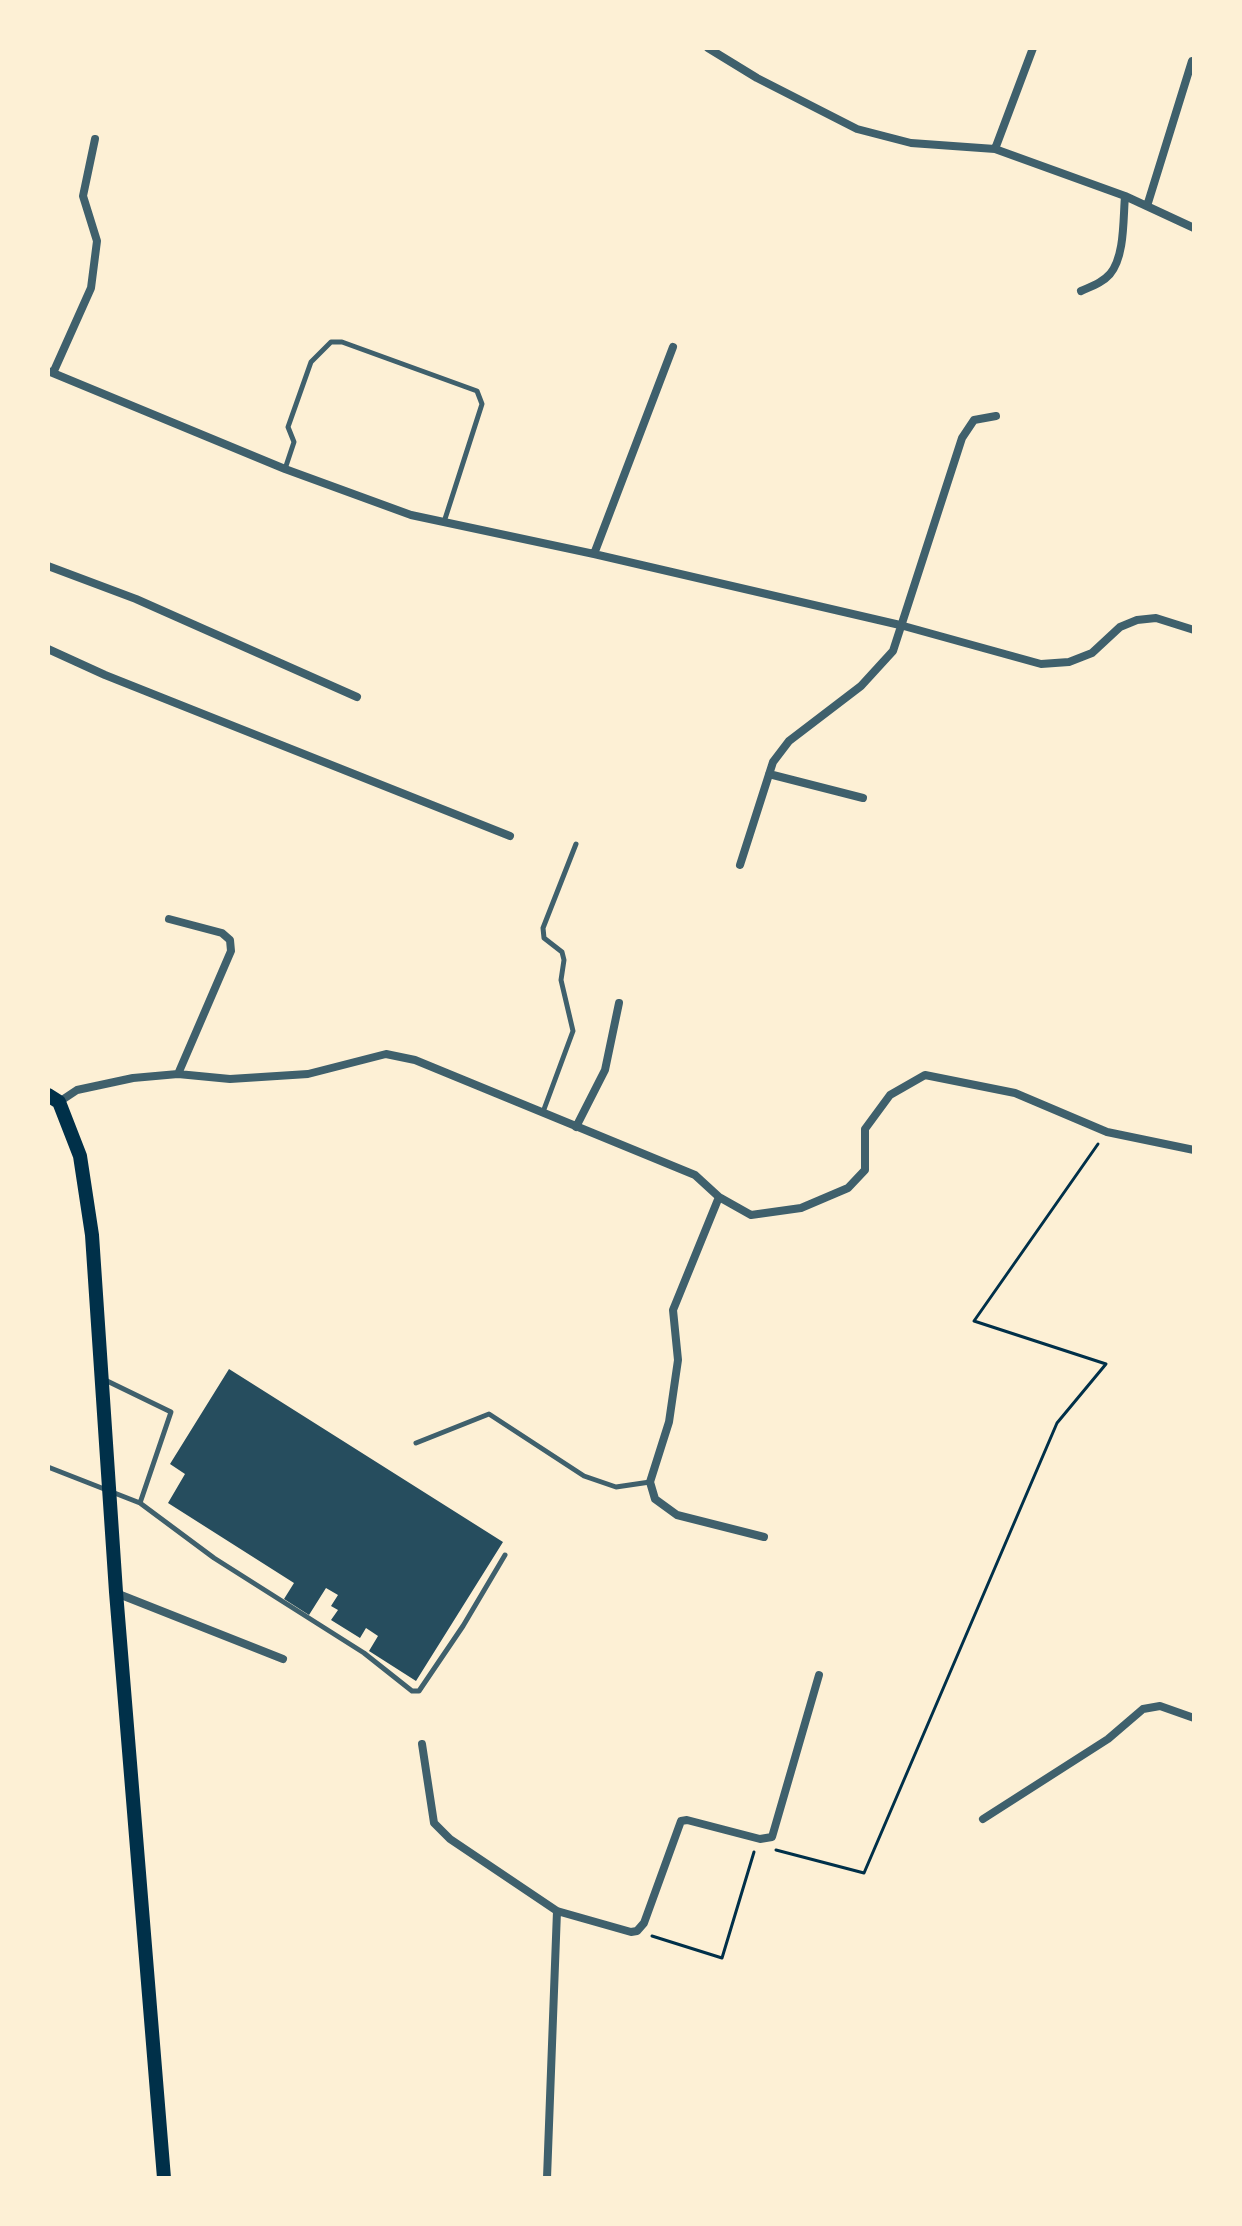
<!DOCTYPE html>
<html>
<head>
<meta charset="utf-8">
<style>
	body { margin:0 }
	#map { position:relative; width:1242px; height:2226px; overflow:hidden; background:#fdf0d5; font-family:"Source Serif 4",serif }
	canvas { display:block }
	.frame { position:absolute; inset:0; border:50px solid #fdf0d5; pointer-events:none }
</style>
</head>
<body>
<div id="map">
<canvas width="1242" height="2226"></canvas>
<div class="frame"></div>
</div>
<script>
const c = document.querySelector('canvas').getContext('2d');
c.lineJoin = 'round';
function paint(path, color) { c.fillStyle = color; c.fill(path, 'evenodd'); }
function strokePath(path, color, width, dash) { c.strokeStyle = color; c.lineWidth = width; c.lineCap = dash ? 'butt' : 'round'; c.setLineDash(dash || []); c.stroke(path); }
const building = new Path2D(`
	M229,1369l274,173 -87,139 -47,-30 9,-15 -12,-8 -6,10 -29,-18 7,-10 -7,-4 7,-11 -12,-7 -17,27 -25,-16 10,-16 -126,-80 17,-29 -15,-10z`);
const path = new Path2D(`
	M776,1850l88,23 193,-450 49,-59 -132,-43 124,-177
	M652,1936l70,22 32,-106`);
const service = new Path2D(`
	M285,469l9,-27 -6,-15 23,-65 20,-20h11l135,49 5,13 -38,118
	M543,1112l30,-81 -12,-51 3,-20 -2,-8 -18,-14 -1,-10 33,-84
	M416,1443l73,-29 95,62 32,11 34,-5
	M48,1467l92,36 31,-91 -68,-33
	M140,1503l74,55 150,95 48,38h7l44,-65 42,-71`);
const minor = new Path2D(`
	M708,48l49,30 100,51 54,14 84,6 130,47 69,32
	M995,149l38,-101
	M1147,206l45,-145
	M1081,291c11,-5 21,-8 29,-17 15,-18 13,-55 15,-78
	M48,371l237,98 126,46 183,39 306,71 141,39 28,-2 23,-9 28,-26 17,-7 19,-2 38,12
	M53,373l38,-85 6,-47 -14,-45 12,-57
	M594,554l79,-207
	M48,566l88,33 221,98
	M48,649l57,26 405,161
	M769,774l94,24
	M740,865l33,-103 16,-21 72,-55 32,-35 69,-213 12,-18 22,-4
	M169,919l53,14 8,7 1,11 -53,123
	M59,1102l18,-12 56,-12 45,-4 52,5 78,-5 78,-20 29,6 280,115 24,22
	M576,1127l29,-57 14,-67
	M764,1537l-87,-22 -22,-16 -5,-17 19,-60 9,-62 -5,-50 46,-113 32,18 50,-7 47,-20 17,-18v-41l25,-34 35,-20 90,18 92,39 87,18
	M116,1593l167,66
	M422,1744l12,79 16,16 107,72 74,21 6,-1 7,-8 37,-102 6,-1 73,19 12,-2 47,-162
	M983,1819l125,-80 35,-30 17,-3 34,12
	M547,2178l10,-267`);
const secondary = new Path2D(`
	M48,1095l11,7 21,54 12,79 24,357 48,586`);
paint(building, '#264d5e');
strokePath(path, '#003049', 3);
strokePath(service, '#3f606c', 5);
strokePath(minor, '#3f606c', 8);
strokePath(secondary, '#003049', 14);
</script>
</body>
</html>
